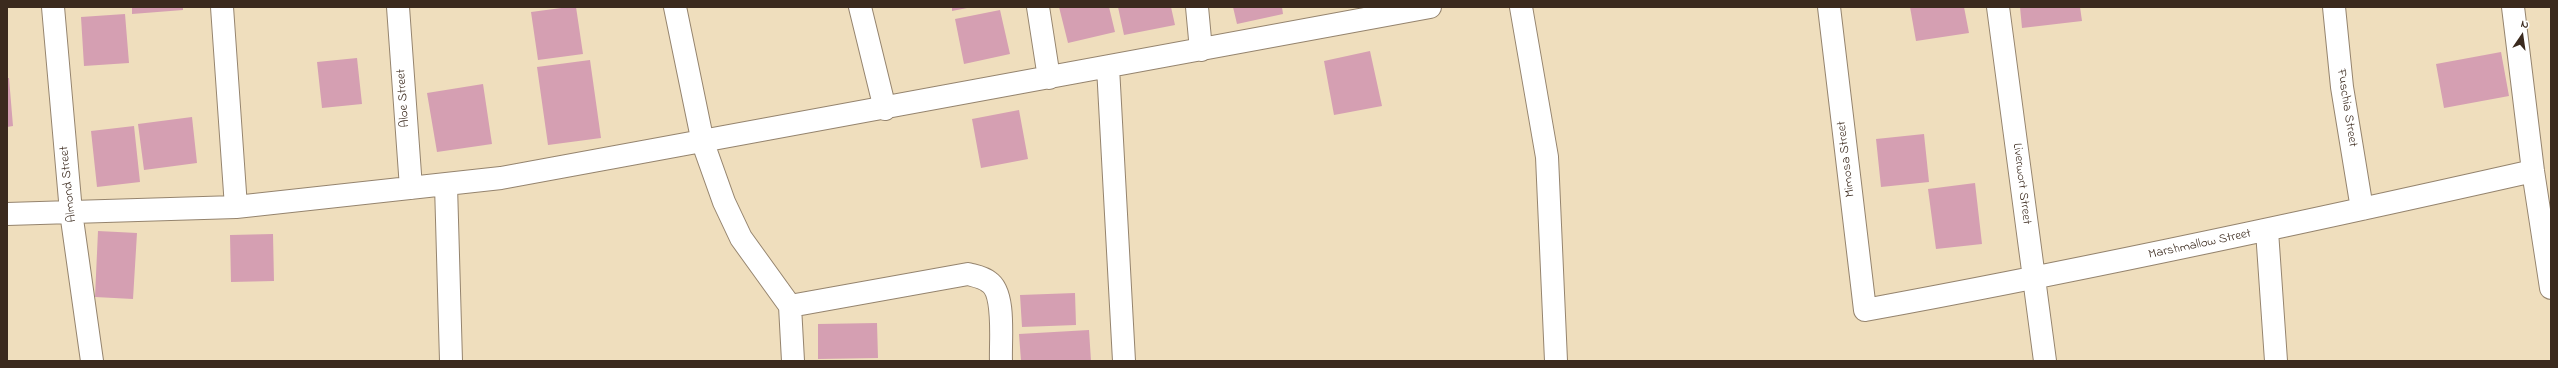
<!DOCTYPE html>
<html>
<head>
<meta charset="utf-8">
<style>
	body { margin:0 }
	#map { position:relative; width:2558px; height:368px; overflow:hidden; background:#efdebd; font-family:"Indie Flower",sans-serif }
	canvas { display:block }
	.frame { position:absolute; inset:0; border:8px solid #3b2a1e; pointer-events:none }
	.north { position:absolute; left:2502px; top:16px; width:40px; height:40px; -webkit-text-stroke:3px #fff; paint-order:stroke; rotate:13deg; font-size:11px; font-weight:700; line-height:16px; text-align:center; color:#3b2a1e }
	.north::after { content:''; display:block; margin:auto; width:14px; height:18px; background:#3b2a1e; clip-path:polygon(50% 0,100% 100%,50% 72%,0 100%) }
</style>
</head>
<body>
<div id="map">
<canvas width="2558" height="368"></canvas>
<div class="frame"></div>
<div class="north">N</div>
</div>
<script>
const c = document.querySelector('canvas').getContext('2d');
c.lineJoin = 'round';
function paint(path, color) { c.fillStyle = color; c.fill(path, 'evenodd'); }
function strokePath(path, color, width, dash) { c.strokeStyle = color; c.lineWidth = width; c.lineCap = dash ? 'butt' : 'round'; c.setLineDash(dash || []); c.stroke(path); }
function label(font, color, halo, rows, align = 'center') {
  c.font = font + ' "Indie Flower",sans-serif'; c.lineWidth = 3.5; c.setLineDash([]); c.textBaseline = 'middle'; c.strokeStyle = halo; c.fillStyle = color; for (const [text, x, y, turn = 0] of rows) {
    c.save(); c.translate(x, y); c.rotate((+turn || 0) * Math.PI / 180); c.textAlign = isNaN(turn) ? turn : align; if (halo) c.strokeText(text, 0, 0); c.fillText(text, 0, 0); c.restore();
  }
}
const building = new Path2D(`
	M132,7h51v3l-51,4z
	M569,7h7l7,47 -45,6 -7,-48z
	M952,7h15v1l-15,3z
	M1059,7h50l6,25 -47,11z
	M1118,7h53l4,18 -51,10z
	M1233,7h49l1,7 -46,10z
	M1910,7h54l5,26 -53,8z
	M2020,7h60l2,14 -60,7z
	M1000,10l10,44 -46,10 -9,-45z
	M125,14l4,49 -45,3 -3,-49z
	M1370,51l12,55 -48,9 -10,-54z
	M2501,52l8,44 -65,12 -8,-44z
	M357,58l5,46 -40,4 -5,-46z
	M590,60l11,78 -53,7 -11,-78z
	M7,78h2l4,48 -6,1z
	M483,84l9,60 -55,8 -10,-59z
	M1019,110l9,49 -47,9 -9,-49z
	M192,117l5,46 -53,7 -6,-46z
	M134,126l6,56 -43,5 -6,-56z
	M1924,134l5,48 -48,5 -5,-48z
	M1975,183l7,61 -46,5 -8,-60z
	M98,231l39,2 -4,66 -38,-2z
	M273,234l1,47 -43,1 -1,-47z
	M1075,293l1,32 -54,2 -2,-32z
	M877,323l1,35 -60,1v-35z
	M1089,330l2,31h-70l-2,-27z`);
const street = new Path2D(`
	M53,7l18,205 21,149
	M222,7l14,200
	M398,7l13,181
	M675,7l28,136 21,59 17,36 49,68 3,55
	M860,7l25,102
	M1038,7l11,71
	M1197,7l4,43
	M1521,7l26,150 9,204
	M1829,7l36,303c224,-41 446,-89 668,-139
	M1998,7l47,354
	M2334,7l8,80 20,122
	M2513,7l20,164 18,117
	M1108,67l16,294
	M446,185l5,176
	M7,214l229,-7 265,-29 929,-171
	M2267,231l9,130
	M790,306l178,-32c7,2 15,3 21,8 17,11 11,60 12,79`);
const streetNames = [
	["Aloe Street",404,98,-94],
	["Fuschia Street",2346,108,81],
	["Mimosa Street",1847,159,-97],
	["Almond Street",69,184,-96],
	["Liverwort Street",2021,184,83],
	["Marshmallow Street",2200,245,-12]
];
paint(building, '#d59fb2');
strokePath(street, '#95846e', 24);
strokePath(street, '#fff', 22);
label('13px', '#3b2a1e', '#fff', streetNames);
</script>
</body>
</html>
